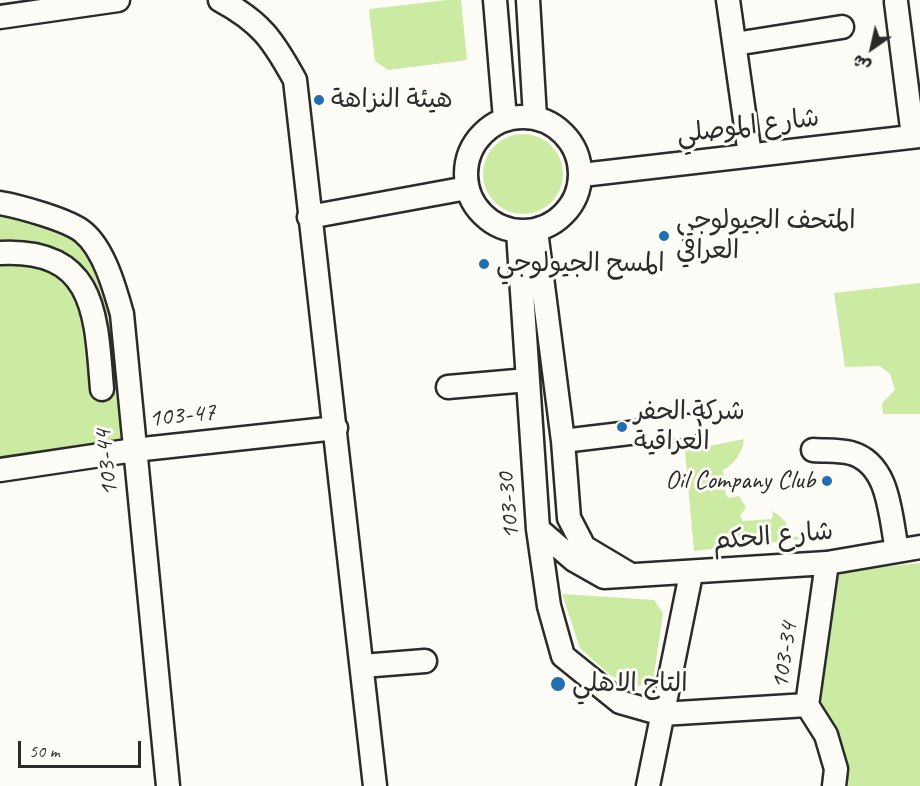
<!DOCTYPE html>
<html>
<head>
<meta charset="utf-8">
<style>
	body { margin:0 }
	#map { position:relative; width:920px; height:786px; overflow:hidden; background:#fdfcf7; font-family:Caveat,"Playpen Sans Arabic",sans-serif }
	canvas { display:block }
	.north { position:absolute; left:842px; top:18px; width:60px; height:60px; -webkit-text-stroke:4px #fdfcf7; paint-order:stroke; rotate:214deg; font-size:16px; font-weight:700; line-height:24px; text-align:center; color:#2b2b2b }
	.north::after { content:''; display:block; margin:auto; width:21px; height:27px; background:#2b2b2b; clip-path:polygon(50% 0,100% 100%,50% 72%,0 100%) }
	.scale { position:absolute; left:18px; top:741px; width:123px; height:27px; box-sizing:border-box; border:3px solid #2b2b2b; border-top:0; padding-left:8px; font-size:18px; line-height:21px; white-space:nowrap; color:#2b2b2b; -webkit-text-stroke:4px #fdfcf7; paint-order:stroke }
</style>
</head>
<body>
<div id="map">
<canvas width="920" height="786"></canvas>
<div class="north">ش</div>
<div class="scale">50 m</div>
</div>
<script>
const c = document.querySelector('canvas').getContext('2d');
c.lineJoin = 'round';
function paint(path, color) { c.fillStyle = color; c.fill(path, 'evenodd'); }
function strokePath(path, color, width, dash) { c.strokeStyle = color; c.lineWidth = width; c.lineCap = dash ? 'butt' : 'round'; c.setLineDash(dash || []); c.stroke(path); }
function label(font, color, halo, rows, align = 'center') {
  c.font = font + ' Caveat,"Playpen Sans Arabic",sans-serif'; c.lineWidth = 6; c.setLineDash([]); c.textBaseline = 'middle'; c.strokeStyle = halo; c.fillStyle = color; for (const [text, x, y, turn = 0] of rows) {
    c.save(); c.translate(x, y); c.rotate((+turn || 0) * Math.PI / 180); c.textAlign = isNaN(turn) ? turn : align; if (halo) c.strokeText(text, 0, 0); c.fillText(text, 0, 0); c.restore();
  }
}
const green = new Path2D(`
	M448,0h13l6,60 -79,10 -13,-9 -6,-52z
	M483 174a40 40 0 1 1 80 0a40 40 0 1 1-80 0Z
	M0,204l81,18 41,92 12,136 -134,16z
	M920,283v131h-37l-1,-11 13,-13 -5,-16 -10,-8 -35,1 -11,-74z
	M744,439c-1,12 -10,26 -21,31l3,25 3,3 10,-2 7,11 -6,9 3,5 29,-2 1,-8 12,10 7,14 10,4 -108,12 -9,-100z
	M920,563v223h-74l1,-17 -9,-29 -18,-37 13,-131z
	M562,594l92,6 9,13 -10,69 -18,5 -25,-12 -30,-27z`);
const minor = new Path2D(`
	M220,0c41,22 53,40 75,80l80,706
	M495,0l10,119
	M528,0l7,117
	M728,0l22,155
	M896,2l17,134
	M0,17l118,-17
	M735,44l107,-17
	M466 174a57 57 0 1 1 114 0a57 57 0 1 1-114 0Z
	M582,175l338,-39
	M0,203c18,3 69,17 83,29 21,17 32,57 39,82l46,472
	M309,217l158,-29
	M536,231l27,210 6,77 15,29 47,28
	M518,232l20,297 11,77 14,50 57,46 42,12 145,-9
	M0,253c96,-5 96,62 102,136
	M448,387l80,-7
	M563,441l125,-15
	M813,450c12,1 26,0 38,3 39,11 39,63 46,97
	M0,470l134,-20 202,-22
	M538,529l36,31 30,17 223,-14 93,-16
	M827,563l-20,142 19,30 10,34 -2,17
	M362,666l63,-5
	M648,786l43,-212`);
const markers = [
	[319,100,6,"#1f6fb2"],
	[664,236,6,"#1f6fb2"],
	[484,264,6,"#1f6fb2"],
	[622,427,6,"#1f6fb2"],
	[827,481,6,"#1f6fb2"],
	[558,684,8,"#1f6fb2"]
];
const poiNames = [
	["هيئة النزاهة",331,100],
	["المتحف الجيولوجي",676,221],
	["العراقي",676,251],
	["المسح الجيولوجي",496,264],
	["شركة الحفر",634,412],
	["العراقية",634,442],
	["Oil Company Club",815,481,"right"],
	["التاج الاهلي",572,684]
];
const streetNames = [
	["شارع الموصلي",748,127,-7],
	["103-47",182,416,-6],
	["103-44",107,463,-96],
	["103-30",509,506,-95],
	["شارع الحكم",773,537,-5],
	["103-34",785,656,-82]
];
paint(green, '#cceba2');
strokePath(minor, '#2b2b2b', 27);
strokePath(minor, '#fdfcf7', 22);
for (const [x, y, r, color] of markers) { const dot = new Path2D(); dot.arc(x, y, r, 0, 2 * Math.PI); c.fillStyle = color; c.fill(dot); strokePath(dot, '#fdfcf7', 2); }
label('26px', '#2b2b2b', '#fdfcf7', poiNames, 'left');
label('26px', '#2b2b2b', '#fdfcf7', streetNames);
</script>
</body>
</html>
